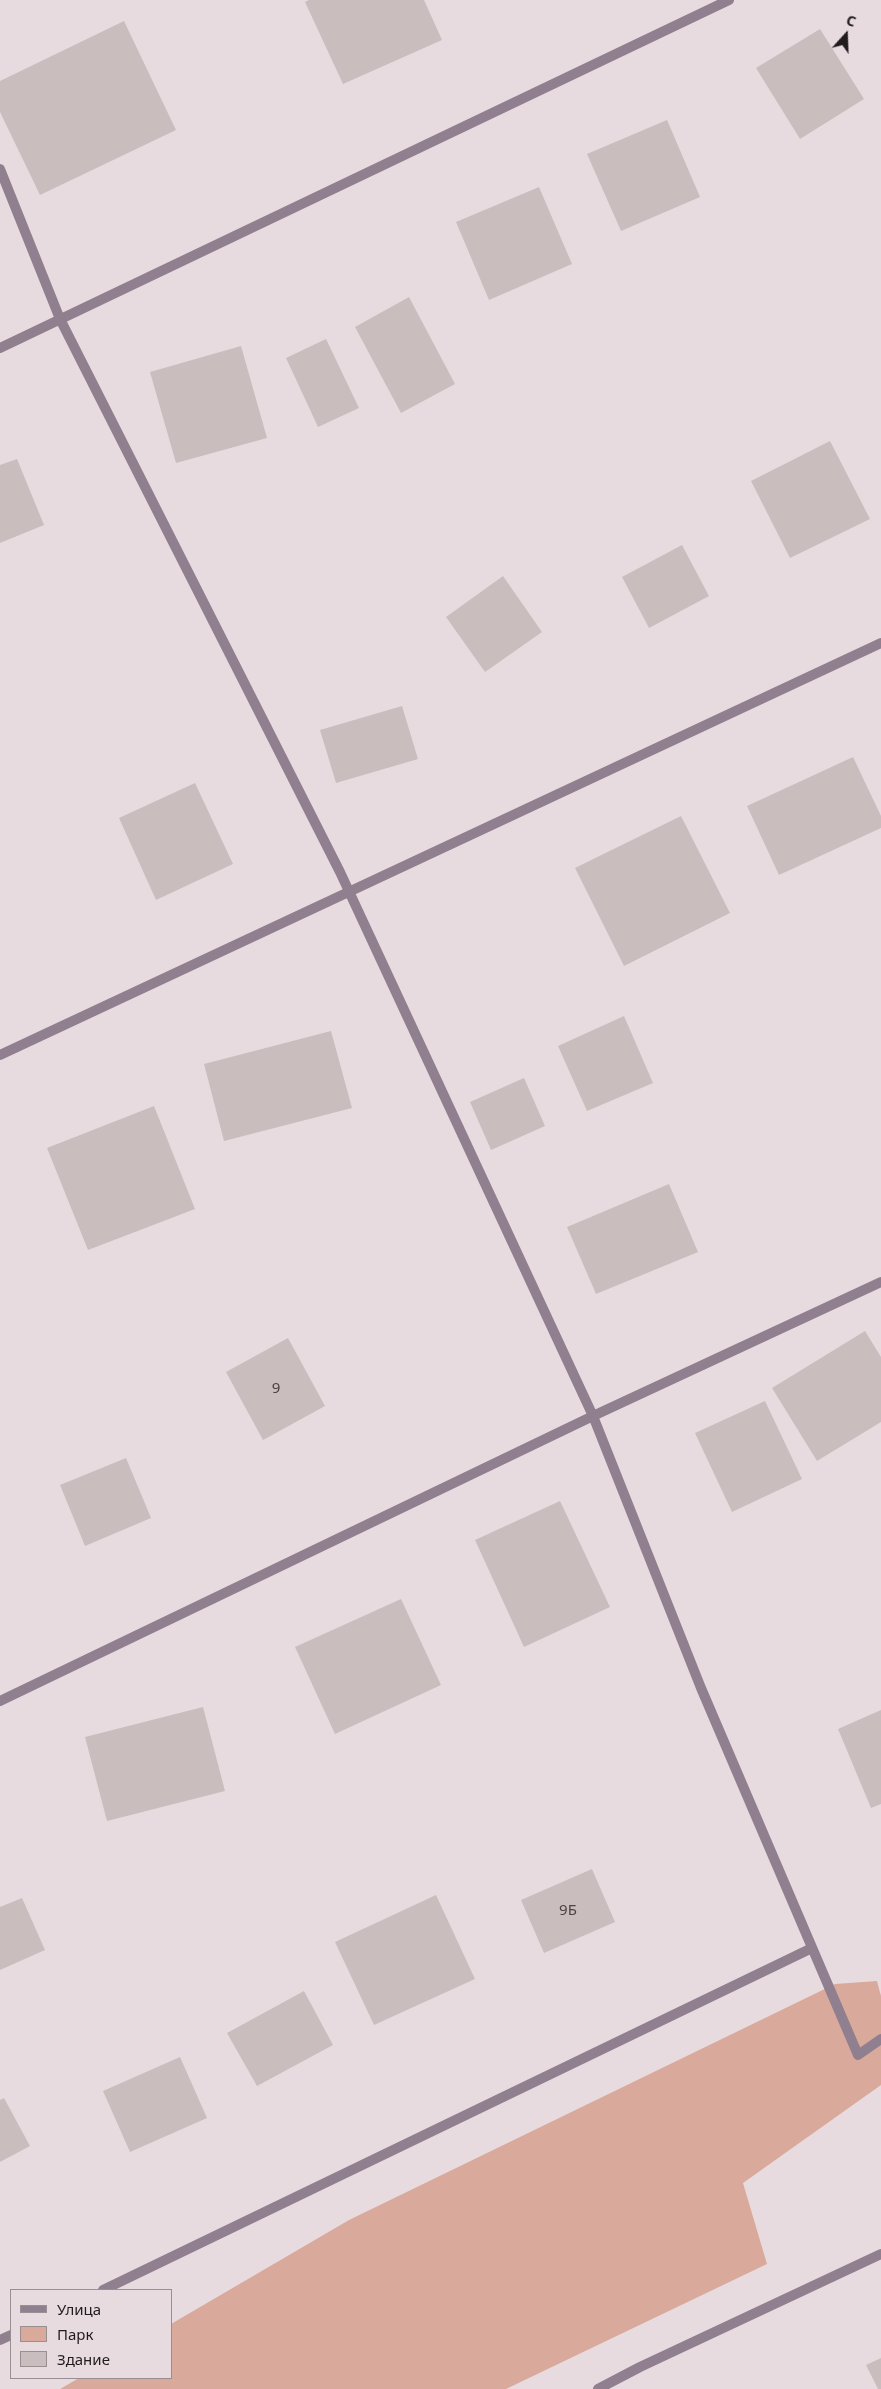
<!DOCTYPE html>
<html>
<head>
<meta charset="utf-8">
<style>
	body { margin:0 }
	#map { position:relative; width:881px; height:2389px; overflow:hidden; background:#e8dbe0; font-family:"Noto Sans",sans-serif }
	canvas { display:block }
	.legend { position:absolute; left:10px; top:2289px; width:162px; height:90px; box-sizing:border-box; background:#e8dbe0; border:1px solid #988f92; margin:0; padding:6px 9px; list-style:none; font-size:15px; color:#201c1d }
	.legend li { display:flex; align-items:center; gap:10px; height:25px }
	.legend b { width:25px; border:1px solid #988f92 }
	.north { position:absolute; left:821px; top:10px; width:50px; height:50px; -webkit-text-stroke:4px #e8dbe0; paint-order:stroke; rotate:20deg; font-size:14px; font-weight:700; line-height:20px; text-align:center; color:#201c1d }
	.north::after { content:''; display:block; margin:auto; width:18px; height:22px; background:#201c1d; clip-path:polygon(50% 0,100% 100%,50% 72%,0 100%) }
</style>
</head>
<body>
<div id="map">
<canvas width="881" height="2389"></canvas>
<ul class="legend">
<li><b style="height:6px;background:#907f8f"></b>Улица</li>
<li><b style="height:14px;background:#d9aa9b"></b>Парк</li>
<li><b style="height:14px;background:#cabdbd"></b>Здание</li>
</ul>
<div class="north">С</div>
</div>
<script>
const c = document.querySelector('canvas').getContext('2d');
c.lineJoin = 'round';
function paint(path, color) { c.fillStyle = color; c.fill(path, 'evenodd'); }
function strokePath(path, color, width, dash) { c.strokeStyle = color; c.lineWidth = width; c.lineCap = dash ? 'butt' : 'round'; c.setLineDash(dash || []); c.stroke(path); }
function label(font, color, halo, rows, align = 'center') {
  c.font = font + ' "Noto Sans",sans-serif'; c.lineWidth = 4; c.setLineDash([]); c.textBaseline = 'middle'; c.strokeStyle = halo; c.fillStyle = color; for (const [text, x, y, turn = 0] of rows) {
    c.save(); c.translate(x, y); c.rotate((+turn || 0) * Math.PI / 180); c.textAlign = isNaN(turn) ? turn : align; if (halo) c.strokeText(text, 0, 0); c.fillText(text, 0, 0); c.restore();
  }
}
const green = new Path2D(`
	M877,1981l4,15v89l-138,98 24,81 -261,125h-446l19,-11h92v-54l178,-104 486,-236z`);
const building = new Path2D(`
	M309,0h115l18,40 -99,44 -38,-82z
	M124,21l52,109 -136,65 -40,-83v-31z
	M820,29l44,70 -64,40 -44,-71z
	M667,120l33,77 -79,34 -34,-77z
	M539,187l33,77 -83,36 -33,-78z
	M409,297l46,87 -54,29 -46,-86z
	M326,339l33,69 -41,19 -32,-69z
	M241,346l26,92 -91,25 -26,-91z
	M830,441l40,78 -80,39 -39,-77z
	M17,459l27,66 -44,18v-78z
	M682,545l27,51 -60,32 -27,-51z
	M503,576l39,56 -57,40 -39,-55z
	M402,706l16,53 -82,24 -16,-53z
	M853,757l28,59v12l-102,47 -32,-69z
	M195,783l38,81 -77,36 -37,-82z
	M681,816l49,97 -106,53 -49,-98z
	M624,1016l29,67 -66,28 -29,-65z
	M331,1031l21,77 -128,33 -20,-77z
	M524,1078l21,48 -54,24 -21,-48z
	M154,1106l41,103 -107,41 -41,-102z
	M669,1184l29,68 -102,42 -29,-67z
	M865,1331l16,26v65l-64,39 -45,-73z
	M288,1338l37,68 -62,34 -37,-68z
	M765,1401l37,78 -70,33 -37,-79z
	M126,1458l25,60 -66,28 -25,-61z
	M560,1501l50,106 -86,40 -49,-107z
	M401,1599l40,86 -106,49 -40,-87z
	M203,1707l22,84 -118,30 -22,-84z
	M881,1710v94l-10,4 -33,-79z
	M592,1869l23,53 -71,31 -23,-53z
	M436,1895l39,84 -101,46 -39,-83z
	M22,1898l23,52 -45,20v-63z
	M304,1991l29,54 -76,41 -30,-53z
	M180,2057l27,61 -77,34 -27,-61z
	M4,2098l26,48 -30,16v-62z
	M881,2358v31h-3l-12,-24z`);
const street = new Path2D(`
	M0,169l60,150 280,553 253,544 108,272 157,367 23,-16
	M0,348l729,-348
	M0,1055l881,-412
	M0,1701l593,-285 288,-134
	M103,2290l709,-342
	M0,2340l11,-5
	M598,2389l42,-22 241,-113`);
const numberNames = [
	["9",276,1389],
	["9Б",568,1911]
];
paint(green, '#d9aa9b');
paint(building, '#cabdbd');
strokePath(street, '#907f8f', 10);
label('15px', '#4a4445', null, numberNames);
</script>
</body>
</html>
